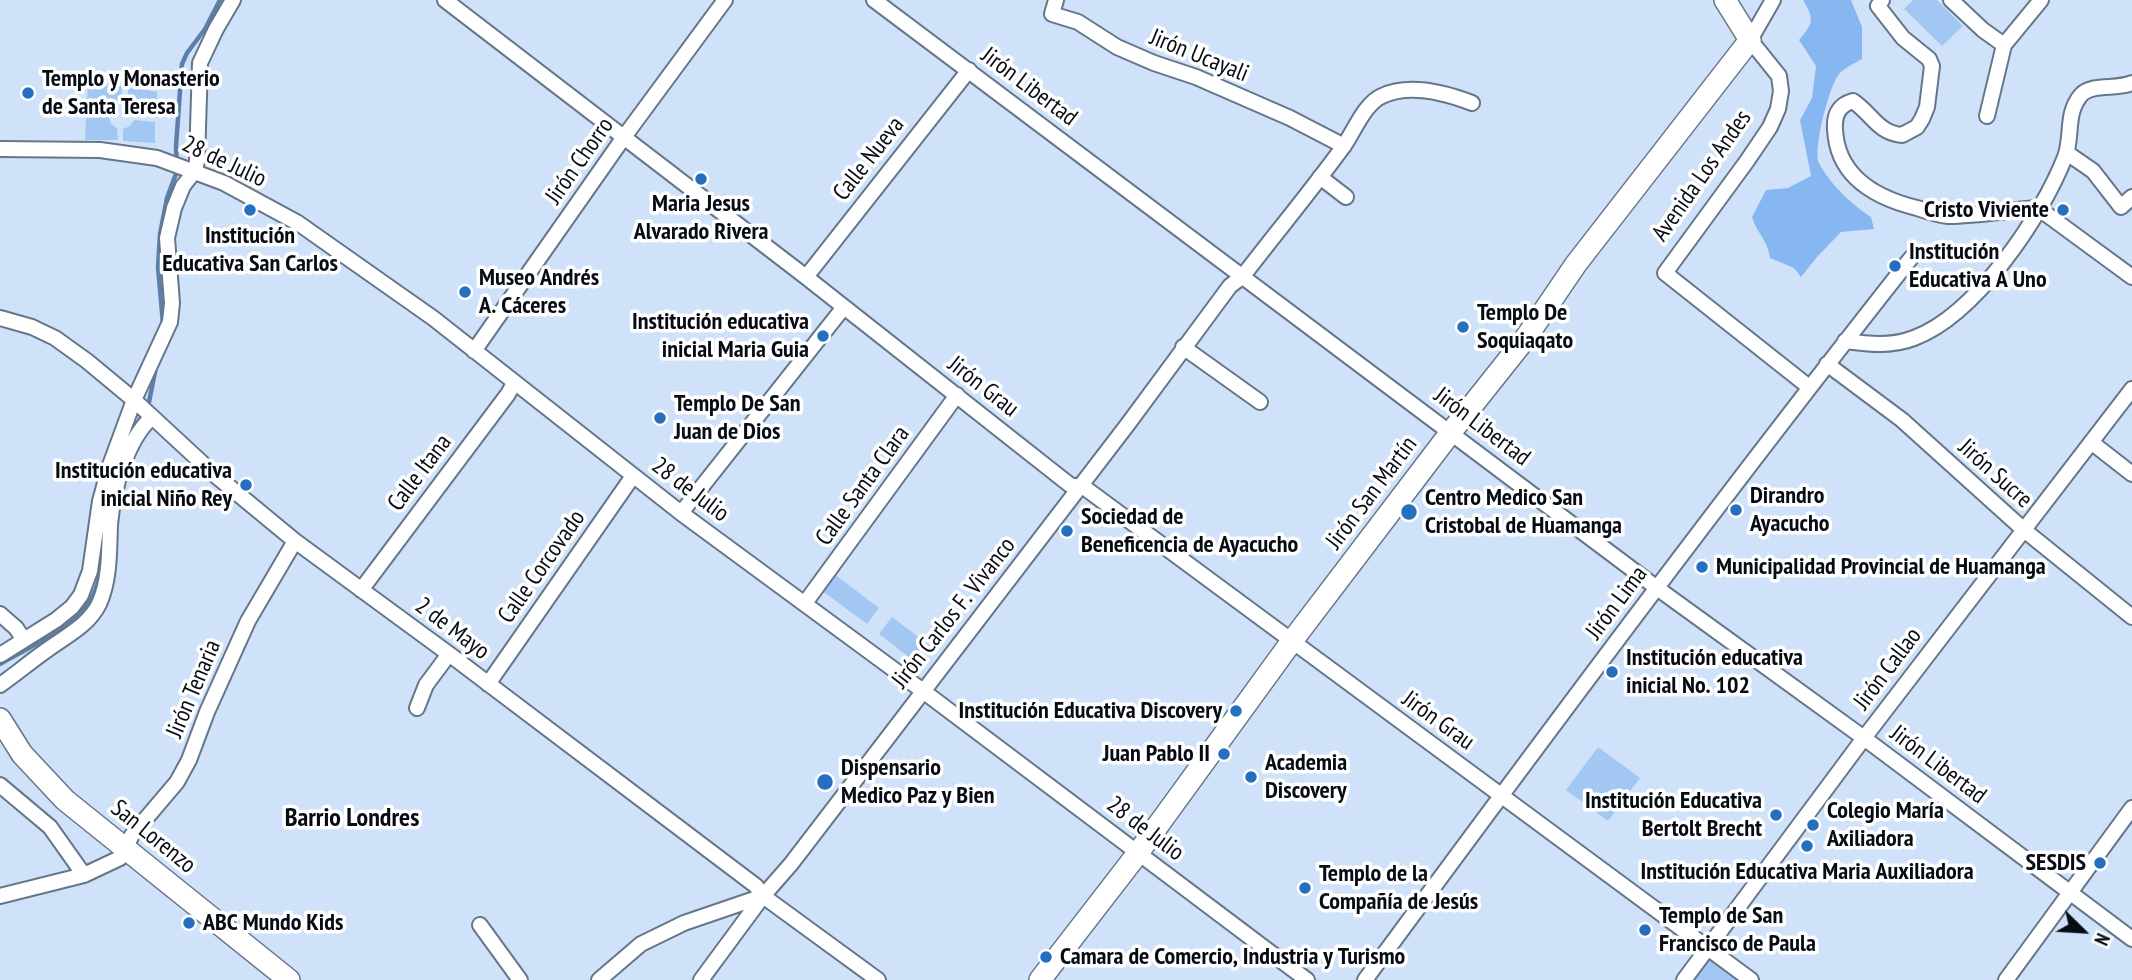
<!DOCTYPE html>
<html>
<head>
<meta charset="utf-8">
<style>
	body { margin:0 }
	#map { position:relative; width:2132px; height:980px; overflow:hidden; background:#d0e2f9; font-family:"PT Sans Narrow",sans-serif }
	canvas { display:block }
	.north { position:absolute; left:2048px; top:896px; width:70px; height:70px; -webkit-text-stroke:5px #fff; paint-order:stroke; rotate:114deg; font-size:19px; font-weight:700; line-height:28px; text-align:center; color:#070c14 }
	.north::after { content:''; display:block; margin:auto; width:24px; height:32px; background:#070c14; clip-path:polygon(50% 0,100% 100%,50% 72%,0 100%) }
</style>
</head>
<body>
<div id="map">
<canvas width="2132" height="980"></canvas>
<div class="north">N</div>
</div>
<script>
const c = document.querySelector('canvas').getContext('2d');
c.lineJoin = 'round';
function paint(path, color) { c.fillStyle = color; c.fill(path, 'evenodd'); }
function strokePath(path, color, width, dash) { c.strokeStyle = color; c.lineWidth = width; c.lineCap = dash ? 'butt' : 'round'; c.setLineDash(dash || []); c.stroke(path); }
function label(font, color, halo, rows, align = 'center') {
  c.font = font + ' "PT Sans Narrow",sans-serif'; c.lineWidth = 7; c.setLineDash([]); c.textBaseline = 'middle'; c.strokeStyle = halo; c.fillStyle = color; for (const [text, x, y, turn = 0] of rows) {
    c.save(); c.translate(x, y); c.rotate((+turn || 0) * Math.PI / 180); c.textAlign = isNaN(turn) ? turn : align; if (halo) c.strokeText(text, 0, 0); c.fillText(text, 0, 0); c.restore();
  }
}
const green = new Path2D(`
	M1913,0h24l26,26 -21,20 -38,-37z
	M88,86h34l-1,17 -6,2 -6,8 -23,-1z
	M128,87l29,5 -1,25 -21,-2 -7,-10z
	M86,116l23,1 2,7 6,4 1,12h-33z
	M134,120l21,2v21l-32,-2v-12l7,-3z
	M833,573l46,35 -12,16 -46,-34z
	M892,617l40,30 -13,18 -40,-31z
	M1598,747l42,31 -32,43 -42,-31z
	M1709,953l32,23 -4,4h-49z`);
const forest = new Path2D(`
	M1803,0h48l11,27v32c-7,4 -18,9 -23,15 -10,12 -26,75 -20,89 11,21 32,41 52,54l3,12 -33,3 -24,25 -16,20 -7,-9 -24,-10c-3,-20 -13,-24 -18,-41l14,-27 22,-2 23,-12 -11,-56 12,-22 4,-32 -17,-26c14,-17 16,-20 4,-40z`);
const stream = new Path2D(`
	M163,324l-5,-57 2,-33 7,-36 10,-27 -1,-25 6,-82 5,-11 18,-24 15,-29
	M135,428l14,-26 7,-35
	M0,664c30,-17 78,-39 94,-71 9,-18 7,-44 9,-64`);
const street = new Path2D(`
	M445,0l361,277 264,208 15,3 666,492
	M874,0l783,588 207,150 268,201
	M1056,0l-4,14 26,8 39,25 37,16 42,14 94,41 54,28
	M1773,0l-23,40 29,36 2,15 -3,18 -8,18 -23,34 -82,112 144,114
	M1882,0l-4,6 25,32 26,21 3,7 -5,41 -5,12 -5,8 -15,8c-24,-2 -30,-21 -49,-34 -14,4 -19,14 -18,28 2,48 41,69 82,79 9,3 21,7 31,8 30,0 61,-6 90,-8
	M1951,0l32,30 21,15
	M1987,116l17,-71 37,-45
	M0,149l100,1 57,8 67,25 74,40 135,95 248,195 242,178 384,289
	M2067,153l26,18 28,36 11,-10
	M1320,177l26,20
	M2038,208l94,69
	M806,277l163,-207
	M0,318l32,9 23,11 32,23 47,39 81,75 80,66 154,113 307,232 7,10 115,84
	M1845,341c23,3 46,6 69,-3 62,-23 128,-122 151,-181 8,-21 0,-43 16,-62 11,-12 36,-5 51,-12
	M1183,347l77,55
	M474,351l150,-214 101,-137
	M1827,364l75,56 122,110 108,87
	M2091,442l41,32
	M681,513l163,-206
	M361,590l147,-196 6,-11
	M805,603l152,-208
	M0,614l16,14 8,12
	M0,655l56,-35 16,-13 9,-12 9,-24 10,-70 9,-33 25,-68 36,-78 2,-19 -5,-65 7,-30 9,-22 12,-15 2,-10 3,-98 16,-34 17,-29
	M488,684l145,-208
	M0,685c16,-11 31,-24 47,-35 19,-14 41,-24 52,-46 11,-24 10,-53 11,-79 3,-35 16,-84 42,-108
	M417,708l9,-23 23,-31
	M0,785l50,42 34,48
	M0,896l84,-21 36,-17 12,-23 45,-53 12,-22 18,-48 41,-91 47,-80
	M480,925l40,55
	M599,980l42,-36 43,-21 79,-27
	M701,980l62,-84 28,-32 337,-440 102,-138 13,-10c33,-43 68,-85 100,-129 11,-15 21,-43 39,-51 27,-13 64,-3 90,7
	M1365,980c179,-243 359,-485 546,-722
	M1684,980l180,-242 268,-349
	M2006,980l126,-172`);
const secondary = new Path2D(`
	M0,719l22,35 43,46 224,180
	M1040,980l95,-123 157,-216 159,-209 74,-93 51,-75 174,-224 -25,-40`);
const markers = [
	[28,93,7,"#246fbf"],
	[701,179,7,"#246fbf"],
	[250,210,7,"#246fbf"],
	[2063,210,7,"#246fbf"],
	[1895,266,7,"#246fbf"],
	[465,292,7,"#246fbf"],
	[1463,327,7,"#246fbf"],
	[823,336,7,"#246fbf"],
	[660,418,7,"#246fbf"],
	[246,485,7,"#246fbf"],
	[1736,510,7,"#246fbf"],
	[1409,512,9,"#246fbf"],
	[1067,531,7,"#246fbf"],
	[1702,567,7,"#246fbf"],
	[1612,672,7,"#246fbf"],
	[1236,711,7,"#246fbf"],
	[1224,754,7,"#246fbf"],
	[1251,777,7,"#246fbf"],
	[825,782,9,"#246fbf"],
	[1776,815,7,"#246fbf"],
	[1813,825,7,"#246fbf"],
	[1807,846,7,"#246fbf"],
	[2100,863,7,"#246fbf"],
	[1305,888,7,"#246fbf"],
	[189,923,7,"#246fbf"],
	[1645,930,7,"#246fbf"],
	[1046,957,7,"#246fbf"]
];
const streetNames = [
	["Jirón Ucayali",1199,56,22],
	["Jirón Libertad",1029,87,37],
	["Calle Nueva",869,159,-52],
	["Jirón Chorro",580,161,-55],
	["28 de Julio",224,162,25],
	["Avenida Los Andes",1702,176,-55],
	["Jirón Grau",983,387,38],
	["Jirón Libertad",1482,427,37],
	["Calle Itana",420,473,-53],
	["Jirón Sucre",1995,474,42],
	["Calle Santa Clara",863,486,-54],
	["28 de Julio",690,490,37],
	["Jirón San Martín",1372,493,-53],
	["Calle Corcovado",542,567,-55],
	["Jirón Lima",1617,603,-53],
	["Jirón Carlos F. Vivanco",954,613,-52],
	["2 de Mayo",452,629,37],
	["Jirón Callao",1888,669,-53],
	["Jirón Tenaria",194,689,-67],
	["Jirón Grau",1438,721,36],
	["Jirón Libertad",1938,765,37],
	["28 de Julio",1145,829,37],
	["San Lorenzo",153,837,39]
];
const poiNames = [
	["Templo y Monasterio",42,79],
	["de Santa Teresa",42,107],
	["Maria Jesus",701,204,"center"],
	["Alvarado Rivera",701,232,"center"],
	["Cristo Viviente",2049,210,"right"],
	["Institución",250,236,"center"],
	["Educativa San Carlos",250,264,"center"],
	["Institución",1909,252],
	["Educativa A Uno",1909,280],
	["Museo Andrés",479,278],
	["A. Cáceres",479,306],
	["Templo De",1477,313],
	["Soquiaqato",1477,341],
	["Institución educativa",809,322,"right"],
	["inicial Maria Guia",809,350,"right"],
	["Templo De San",674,404],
	["Juan de Dios",674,432],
	["Institución educativa",232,471,"right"],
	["inicial Niño Rey",232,499,"right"],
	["Dirandro",1750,496],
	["Ayacucho",1750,524],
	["Centro Medico San",1425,498],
	["Cristobal de Huamanga",1425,526],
	["Sociedad de",1081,517],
	["Beneficencia de Ayacucho",1081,545],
	["Municipalidad Provincial de Huamanga",1716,567],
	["Institución educativa",1626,658],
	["inicial No. 102",1626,686],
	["Institución Educativa Discovery",1222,711,"right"],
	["Juan Pablo II",1210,754,"right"],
	["Academia",1265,763],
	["Discovery",1265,791],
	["Dispensario",841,768],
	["Medico Paz y Bien",841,796],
	["Institución Educativa",1762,801,"right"],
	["Bertolt Brecht",1762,829,"right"],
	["Colegio María",1827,811],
	["Axiliadora",1827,839],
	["SESDIS",2086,863,"right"],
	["Institución Educativa Maria Auxiliadora",1807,872,"center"],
	["Templo de la",1319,874],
	["Compañía de Jesús",1319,902],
	["Templo de San",1659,916],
	["Francisco de Paula",1659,944],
	["ABC Mundo Kids",203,923],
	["Camara de Comercio, Industria y Turismo",1060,957]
];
const neighbourhoodNames = [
	["Barrio Londres",352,819]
];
paint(green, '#a3c7f3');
paint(forest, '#86b7f1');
strokePath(stream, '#5c7faa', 4.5);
strokePath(street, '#667689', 18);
strokePath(secondary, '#667689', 24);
strokePath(street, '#fff', 14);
strokePath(secondary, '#fff', 21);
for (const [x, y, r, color] of markers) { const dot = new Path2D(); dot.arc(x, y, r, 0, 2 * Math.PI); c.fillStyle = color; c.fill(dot); strokePath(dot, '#fff', 2.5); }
label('24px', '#070c14', '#fff', streetNames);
label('bold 24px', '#070c14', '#fff', poiNames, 'left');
label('bold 26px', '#070c14', '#fff', neighbourhoodNames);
</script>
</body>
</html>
